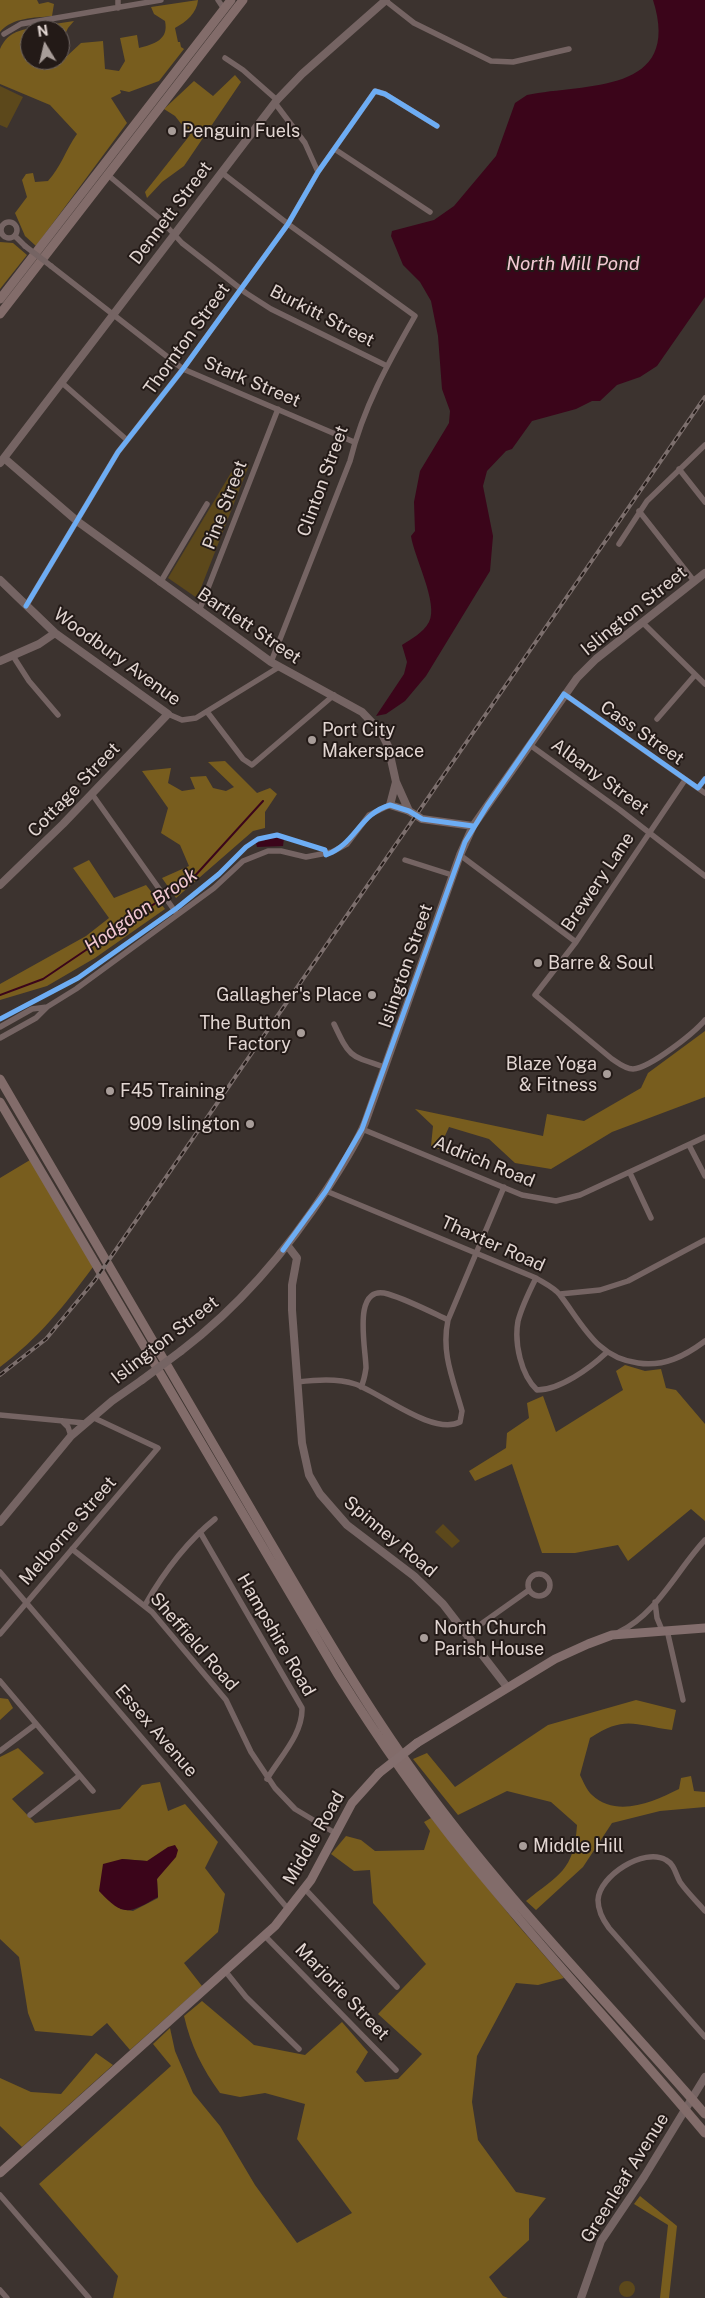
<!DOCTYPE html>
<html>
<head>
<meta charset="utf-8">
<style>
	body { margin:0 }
	#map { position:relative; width:705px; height:2298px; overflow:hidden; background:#3c332f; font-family:"Public Sans",sans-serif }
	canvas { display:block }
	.north { position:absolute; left:20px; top:20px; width:50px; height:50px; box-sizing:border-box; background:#231a17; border:1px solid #6f6562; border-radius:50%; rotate:351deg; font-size:14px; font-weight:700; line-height:20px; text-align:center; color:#e2d6d2 }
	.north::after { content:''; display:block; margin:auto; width:18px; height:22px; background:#a89d99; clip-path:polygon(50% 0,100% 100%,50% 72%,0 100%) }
</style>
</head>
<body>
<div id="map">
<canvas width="705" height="2298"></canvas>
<div class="north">N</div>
</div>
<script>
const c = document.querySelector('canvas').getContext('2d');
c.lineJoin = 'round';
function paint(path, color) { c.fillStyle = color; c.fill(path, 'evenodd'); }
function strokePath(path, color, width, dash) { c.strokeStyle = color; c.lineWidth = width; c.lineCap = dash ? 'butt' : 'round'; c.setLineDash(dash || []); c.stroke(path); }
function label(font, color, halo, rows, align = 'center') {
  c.font = font + ' "Public Sans",sans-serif'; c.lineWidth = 4; c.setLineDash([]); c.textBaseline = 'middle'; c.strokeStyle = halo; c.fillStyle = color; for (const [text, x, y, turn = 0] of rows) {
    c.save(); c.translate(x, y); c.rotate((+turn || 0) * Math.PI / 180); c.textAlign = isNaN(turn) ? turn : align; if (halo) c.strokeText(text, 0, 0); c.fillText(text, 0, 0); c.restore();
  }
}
const green = new Path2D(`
	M0,86l23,11 -16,31 -7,-3z
	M238,461l11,4 -52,133 -29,-20z
	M443,1524l17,17 -8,7 -17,-16z
	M619 2289a8 8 0 1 1 16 0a8 8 0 1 1-16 0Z`);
const forest = new Path2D(`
	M0,0h37l2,4 9,-2 6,2 -2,12c-18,2 -39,1 -52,16z
	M198,0c-1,13 -12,22 -23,28l3,14h2l1,5 3,2 -25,32 -30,11 -9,-2 1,3 -10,5 16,25 -91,123 -11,-10 -10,-23 12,-16 -5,-17 4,-6 7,-1 2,9 13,-1c13,-14 18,-32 29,-47l-27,-29 -50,-21v-35c7,-15 16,-18 31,-21l-1,32h30v-8l7,4 14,-13 22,-2 2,28 14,2 6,-10 -5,-23 17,-3 2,13c15,-4 30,-8 26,-27l-11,-7 -3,-7z
	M74,21l-6,7 -8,17v-15h-13l1,-5z
	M235,75l6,7 -57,84 -22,16 -15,16 -2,-6 45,-57 -15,-19 -11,-7 30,-28 19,15z
	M0,242l13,1 14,12 -27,34z
	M225,761l32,32 13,-5 7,6 -12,18v16l-12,3 -77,67 -14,-20 27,-12 -9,-21 -19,-12 7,-25 -26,-37 29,-3 -3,15 14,8 13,-2 -5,-12 16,-1 7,12 13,3 8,-4 -26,-25z
	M89,860l25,38 32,-13 19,24 -70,49 -48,28 -47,14v-16l86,-48 23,-18 -36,-50z
	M705,1031v66l-93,35 -61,37 -36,-6 -26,-24 -40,-12 -10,22 -8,-3 2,-20 -18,-17 128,27 4,-22 37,7 57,-33 7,-15z
	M30,1160l63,107c-29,39 -54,71 -93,100v-189z
	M625,1365l20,6 16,-2 5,19 10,2 29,34v97l-14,-12 -63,52 -10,-16 -43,8h-33l-30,-89 -37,17 -6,-10 37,-23 1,-15 22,-15 -2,-15 16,-7 13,36 67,-42 -7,-19z
	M0,1698l8,1 5,9 -13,12z
	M636,1700l40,10 -4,20c-38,-5 -47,-15 -82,8l-10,37c3,6 7,16 12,20 25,23 61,7 87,-6l2,-11 10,-2 3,15 11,1v15l-45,4 -48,12 -29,44 -47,43 -10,-9c33,-27 48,-30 51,-76l-26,-23 -44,-11 -49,24 -45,-56 14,-6 28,34 93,-62z
	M18,1748l26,25 -32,26 23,24 85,-14 22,-24 18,-3 8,29 17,-7 33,38 -13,26 20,26 -7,38 -34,31 18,23 -72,64 -23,-27 -15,13 -57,-5 -7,-18 -9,-56 -19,-18v-182zM122,1859l25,2 13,13 -3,5 1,19 -25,13 -13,-2z
	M431,1818l85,105 48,55 -26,7 -22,-2 -39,73 -5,46 6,38 38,52 30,6 -17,21v21l-40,37 14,19 5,2h-395l5,-22 -79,-92 132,-118 -18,-22 17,-16 5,23 18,42 27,33 35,59 42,58 55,-30 -55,-74 8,-35 -40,-11 -25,4 -20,-4c-18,-25 -29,-47 -36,-77l18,-15 52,44 51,10 37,-33 26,30 -12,20 9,10 33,-3 24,-25 -44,-40 48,-50 -53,-61 -3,-33 -16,1 -23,-17 15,-18 15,4 14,11 49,-1 6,-19 -6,-9z
	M96,2053l17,12 -91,82 -22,-21v-48l31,14 30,2z
	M640,2196l37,30 -8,72h-9l8,-73 -34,-21z`);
const water = new Path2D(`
	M653,0h52v297l-48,69 -17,11 -23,8 -17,16h-8l-16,8 -44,12 -20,28 -6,2 -19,20 -4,15 10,50 -3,35 -64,105 -21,25 -19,13 -10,2 28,-42 3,-12 -5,-17c9,-6 21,-12 27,-23 10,-18 -15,-65 -18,-86l4,-5 -1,-29 6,-31 29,-48 1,-12 -8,-22 -4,-53 -7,-35 -11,-19 -17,-17 -12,-29 1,-5 42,-11 20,-14 42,-50 19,-53 12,-8c58,-12 156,0 126,-95z
	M272,838h12l-1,8 -26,1 -1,-4z
	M175,1845l3,5 -2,7 -19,22 1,18c-29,16 -34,21 -59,-6l4,-27 19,-5 25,2 21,-14z`);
const stream = new Path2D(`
	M167,896l26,-18 70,-77
	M0,995l43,-16 120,-81`);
const minor = new Path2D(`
	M218,0l6,9
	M386,1l28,22 77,38 22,1 56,-13
	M118,8v-8
	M4,34l17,-10 140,-24
	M225,58l18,12 34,30
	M275,103l30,40 13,29
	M336,150l94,62
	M221,172l67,52 127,92c-27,47 -52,92 -65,145l-79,201
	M108,175l51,43 23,25 64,50 25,16 116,57
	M1 230a8 8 0 1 1 16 0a8 8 0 1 1-16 0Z
	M15,236l10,10
	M51,266l132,103 171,73
	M61,382l66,58
	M679,469l26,33
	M639,511l55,70
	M619,544l28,-43 58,-56
	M160,583l47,-79
	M26,606l92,-154 65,-83 105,-145 30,-52 57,-81 10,3 52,32
	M199,611l79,-202
	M642,622l63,62
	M13,656l16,25 29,34
	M564,694l141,99
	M208,713l35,46 9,6 82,-70
	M168,714l14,6 14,-2 83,-51
	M657,719l38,-44
	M530,745l90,65 85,66
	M685,780l-109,162 -41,53 77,64c6,4 13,10 21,10 17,-1 61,-36 72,-49
	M698,788l7,-9
	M92,794l85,120
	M460,855l116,87
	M405,860l47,15
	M334,1024c16,34 16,32 51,43
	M0,1027l32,-18 15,-2
	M0,1038l36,-20 11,-11 29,-18 138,-101 29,-27 25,-10h13l25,6 26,-5 15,-8 22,-29 21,-10
	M362,1129l160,66 34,6 24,-6 125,-58
	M689,1145l16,31
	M630,1173l21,45
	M326,1191l210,87c8,5 19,10 24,17 23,30 37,63 78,68 26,4 47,-7 67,-22
	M536,1278c-7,14 -14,28 -18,43 -4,22 3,54 19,69 23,0 53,-22 69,-37
	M560,1294l40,-4 28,-9 77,-41
	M297,1382c18,-2 40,-4 58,2 26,9 78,52 105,38l2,-11c-9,-32 -21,-58 -14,-91l56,-133
	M361,1387c3,-6 4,-12 5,-19 0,-19 -15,-85 22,-74 20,6 41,17 60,26
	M0,1415l85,8
	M62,1421l6,6 3,9
	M200,1532l102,176c1,26 -22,49 -35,71
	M72,1549l80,63 74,88 25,52 24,36 20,21 40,24
	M0,1572l289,338
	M528 1585a11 11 0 1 1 22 0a11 11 0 1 1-22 0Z
	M655,1602l2,16 5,12
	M145,1605c19,-33 40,-62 70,-86
	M667,1630l16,70
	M619,1632c38,-18 58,-62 86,-92
	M0,1634l158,-186 -66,-31
	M467,1634l62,-44
	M0,1681l93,110
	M0,1751l36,-27
	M30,1815l49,-39
	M305,1889l92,98
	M705,1911c-8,-9 -18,-19 -25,-29 -5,-9 -5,-17 -14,-22 -22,-13 -67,16 -68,40 0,11 5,20 11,28l96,109
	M265,1936l131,134
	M226,1972l20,25 53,52
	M0,2195l89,103
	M0,2290l7,8`);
const tertiary = new Path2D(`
	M4,458l73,63 194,141 91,50 19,20 7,14 8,36 -6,23 19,6 13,8 51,7
	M0,463l277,-363 25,-26 84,-74
	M0,580l55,53 113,81 -105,110 -63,61
	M0,661l39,-17 16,-11
	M396,782l13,29
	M287,1245l10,13 -5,27v25l10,133 7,32 11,19 27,31 67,51 29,28 64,83
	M181,1351c59,-45 108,-103 148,-165 13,-20 27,-41 36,-63l95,-268 13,-29 14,-20 90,-128 19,-19 109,-86
	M0,1522l71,-86 41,-35 30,-21
	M581,2298l20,-57 43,-64 61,-100`);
const secondary = new Path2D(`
	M417,1743l138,-84 33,-15 24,-9 93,-7
	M0,2173l275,-247 36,-46 41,-77 27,-30`);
const primary = new Path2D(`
	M0,299l231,-299
	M0,314l243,-314
	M0,1079c86,147 171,295 258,442 51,87 101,175 160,257 86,120 191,225 287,336
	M0,1102l337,571c40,64 83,126 131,185 76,94 159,182 237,275`);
const rail = new Path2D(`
	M0,1375l46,-36 49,-59 610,-883`);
const minorBridge = new Path2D(`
	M25,246l26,20`);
const tertiaryBridge = new Path2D(`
	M142,1380l39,-29`);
const secondaryBridge = new Path2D(`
	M379,1773l38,-30`);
const cycleway = new Path2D(`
	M26,606l92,-154 65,-83 105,-145 30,-52 57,-81 10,3 52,32
	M0,1019l78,-41 99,-70 42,-34 27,-27 12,-8 19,-4 48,15 1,5c30,-11 33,-41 64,-50l19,6 13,8 51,7
	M283,1250l43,-59 36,-62 103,-287 22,-36 77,-112 134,94 7,-9`);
const markers = [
	[172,131,5,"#a89d99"],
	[312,740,5,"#a89d99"],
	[538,963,5,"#a89d99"],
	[372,995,5,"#a89d99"],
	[301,1033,5,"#a89d99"],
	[607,1074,5,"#a89d99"],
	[110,1091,5,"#a89d99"],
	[250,1124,5,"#a89d99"],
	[424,1638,5,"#a89d99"],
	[523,1846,5,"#a89d99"]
];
const poiNames = [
	["Penguin Fuels",182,131],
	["Port City",322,730],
	["Makerspace",322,751],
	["Barre & Soul",548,963],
	["Gallagher's Place",362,995,"right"],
	["The Button",291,1023,"right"],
	["Factory",291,1044,"right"],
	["Blaze Yoga",597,1064,"right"],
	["& Fitness",597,1085,"right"],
	["F45 Training",120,1091],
	["909 Islington",240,1124,"right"],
	["North Church",434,1628],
	["Parish House",434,1649],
	["Middle Hill",533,1846]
];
const streetNames = [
	["Dennett Street",171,213,-53],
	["Burkitt Street",322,316,27],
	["Thornton Street",187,339,-54],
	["Stark Street",252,382,23],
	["Clinton Street",323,481,-70],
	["Pine Street",225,505,-69],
	["Islington Street",634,611,-39],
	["Bartlett Street",249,626,34],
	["Woodbury Avenue",117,657,36],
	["Cass Street",642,733,35],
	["Albany Street",600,777,36],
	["Cottage Street",74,790,-46],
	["Brewery Lane",598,882,-56],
	["Islington Street",406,966,-71],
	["Aldrich Road",484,1162,22],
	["Thaxter Road",493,1244,24],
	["Islington Street",165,1340,-38],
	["Melborne Street",68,1531,-49],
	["Spinney Road",390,1537,40],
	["Hampshire Road",276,1635,60],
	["Sheffield Road",194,1642,49],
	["Essex Avenue",156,1731,49],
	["Middle Road",314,1838,-60],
	["Marjorie Street",342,1992,46],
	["Greenleaf Avenue",625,2178,-58]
];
const waterNames = [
	["North Mill Pond",573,264],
	["Hodgdon Brook",141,911,-35]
];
paint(green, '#5c481b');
paint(forest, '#785d1e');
paint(water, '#3b051a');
strokePath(stream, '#3b051a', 2);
strokePath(minor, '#756463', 5.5);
strokePath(tertiary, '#756463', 8);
strokePath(secondary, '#836e6d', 9);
strokePath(primary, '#826c6a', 9);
strokePath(rail, '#7c6f6d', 4);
strokePath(rail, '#231a17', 2, [5.5]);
strokePath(minorBridge, '#756463', 5.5);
strokePath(tertiaryBridge, '#756463', 8);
strokePath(secondaryBridge, '#836e6d', 9);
strokePath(cycleway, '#6dadf4', 5);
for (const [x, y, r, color] of markers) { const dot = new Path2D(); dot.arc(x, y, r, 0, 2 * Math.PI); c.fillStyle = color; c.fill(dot); strokePath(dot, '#231a17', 2); }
label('18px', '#e2d6d2', '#231a17', poiNames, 'left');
label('18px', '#e2d6d2', '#231a17', streetNames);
label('italic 19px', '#f3c9d3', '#231a17', waterNames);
</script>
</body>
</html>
